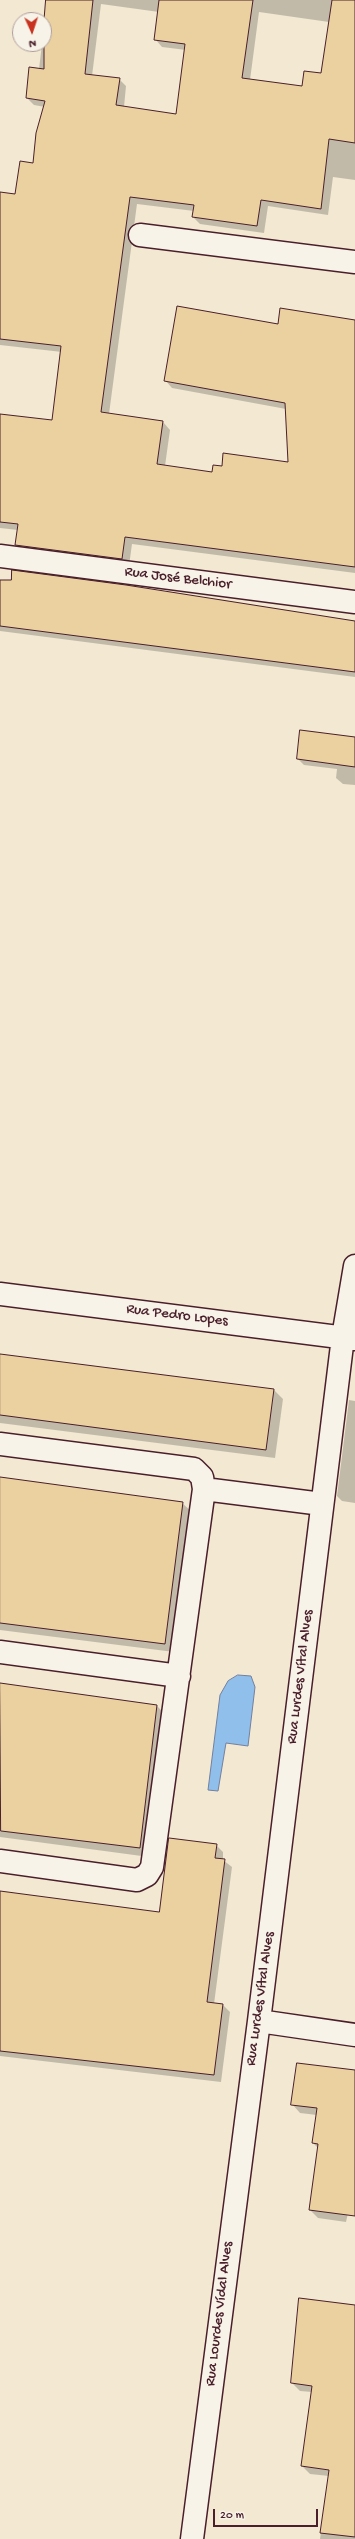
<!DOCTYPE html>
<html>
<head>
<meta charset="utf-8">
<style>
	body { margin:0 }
	#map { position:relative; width:355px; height:2539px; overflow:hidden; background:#f3e9d2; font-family:"Gochi Hand",sans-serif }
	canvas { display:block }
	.north { position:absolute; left:12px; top:12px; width:40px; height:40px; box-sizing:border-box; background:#f7f3e8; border:1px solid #b29e9c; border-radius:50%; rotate:177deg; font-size:11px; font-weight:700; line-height:16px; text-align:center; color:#4a1f2b }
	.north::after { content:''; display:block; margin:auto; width:14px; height:18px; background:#c8321e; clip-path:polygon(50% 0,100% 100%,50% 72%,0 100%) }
	.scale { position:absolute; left:213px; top:2509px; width:105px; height:18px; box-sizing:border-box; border:2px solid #4a1f2b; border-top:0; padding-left:5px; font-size:12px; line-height:14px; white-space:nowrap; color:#4a1f2b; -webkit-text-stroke:3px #f7f3e8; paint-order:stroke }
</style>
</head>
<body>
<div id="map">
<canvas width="355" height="2539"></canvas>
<div class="north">N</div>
<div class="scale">20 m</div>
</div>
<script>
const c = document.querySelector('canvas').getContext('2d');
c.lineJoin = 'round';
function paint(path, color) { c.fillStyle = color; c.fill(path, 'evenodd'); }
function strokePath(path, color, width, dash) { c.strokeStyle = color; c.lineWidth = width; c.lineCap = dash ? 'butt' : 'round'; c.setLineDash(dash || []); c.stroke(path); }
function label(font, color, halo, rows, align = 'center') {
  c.font = font + ' "Gochi Hand",sans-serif'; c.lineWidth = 4; c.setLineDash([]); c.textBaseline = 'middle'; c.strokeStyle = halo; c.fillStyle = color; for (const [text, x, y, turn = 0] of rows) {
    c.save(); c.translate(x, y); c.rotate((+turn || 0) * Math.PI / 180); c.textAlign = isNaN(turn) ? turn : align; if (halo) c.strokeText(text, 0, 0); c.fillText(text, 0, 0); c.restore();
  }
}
const water = new Path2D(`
	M238,1675l13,1 4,11 -7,59 -22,-3 -8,48 -10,-1 12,-95 8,-14z`);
const shadow = new Path2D(`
	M47,0h308v180l-22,-3 -5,38 -60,-9 -4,27 -64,-9 -7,-7 1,-6 -57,-7 -28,210 54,8 7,8 -5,36 47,8 11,-7 66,-4 -3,-54 -114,-21 -7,-8 114,-55 76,-5v253l-223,-29 -3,22 -105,-14 -8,-7 2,-15 -18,-2v-113l53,6 9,-69 -62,-7v-152l16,2 18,-31 11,-57 -11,-2 -7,-7 12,-29 3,-25h2zM101,4l58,8 -4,27 7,8 24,3 -9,65 -53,-8 2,-21 -7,-7 -27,-3zM259,12l70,10 -8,52 -18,13 -53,-7z
	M0,581l355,41v55l-355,-46z
	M355,738v47l-12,-1 -7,-6 1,-9 -33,-4 -6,-6z
	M0,1355l274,35 9,9 -8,59 -275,-35z
	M349,1400l6,1v102l-13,-2 -5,-5z
	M0,1479l182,24 10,9 -18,140 -174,-22z
	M0,1685l157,21 9,9 -17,142 -149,-20z
	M216,1845l7,7v8l9,7 -18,137 9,1 7,7 -9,70 -221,-26v-164l160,21z
	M355,2071v125l-3,-1 -6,27 -28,-4 -8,-8 8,-62 -5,-5 4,-28 -17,-2 -8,-9z
	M355,2306v233h-35l9,-63 -19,-2 -8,-8 10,-74 -12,-1 -8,-8z`);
const building = new Path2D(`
	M46,0h47l-8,74 35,4 -4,27 60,9 9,-70 -31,-4 5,-40h94l-11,78 60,8 2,-15 17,2 11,-73h23v143l-26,-4 -8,70 -60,-9 -4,26 -65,-9 2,-12 -64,-8 -29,215 62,9 -6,43 55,8 1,-7 9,1 1,-13 65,9 -3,-59 -121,-22 13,-75 101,18 2,-16 75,12v247l-230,-30 -3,22 -107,-14 3,-21 -18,-2v-108l52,6 9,-74 -61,-7v-147l15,2 5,-33 13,2 3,-30 9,-32 -19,-3 3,-31 15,2v-49z
	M12,570l114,15 229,36v51l-355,-46v-46h11z
	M300,730l55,7v30l-58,-8z
	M0,1354l274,35 -8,61 -266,-35z
	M0,1477l183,25 -18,142 -165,-21z
	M0,1683l157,22 -17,143 -139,-17z
	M169,1838l48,6 -2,14 10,1 -18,143 16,2 -9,71 -214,-24v-160l159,21z
	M297,2063l58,7v146l-46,-6 9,-66 -6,-1 5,-35 -26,-3z
	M299,2298l56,7v232l-35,-4 9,-63 -28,-4 11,-80 -21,-3z`);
const street = new Path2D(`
	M140,235l215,27
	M0,556l355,46
	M0,1294l355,45
	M0,1444l194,25 8,8 2,12 -52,378 -5,8 -10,5 -137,-19
	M204,1489l118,15
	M0,1652l179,24
	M259,2021l96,14
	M192,2539l67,-518 84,-684 12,-71`);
const streetNames = [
	["Rua José Belchior",178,579,7],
	["Rua Pedro Lopes",177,1316,7],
	["Rua Lurdes Vítal Alves",301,1677,-83],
	["Rua Lurdes Vítal Alves",261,1999,-82],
	["Rua Lourdes Vídal Alves",220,2314,-83]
];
paint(water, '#8fbfea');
strokePath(water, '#737f9e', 1);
paint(shadow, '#0003');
paint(building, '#ead19f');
strokePath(building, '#4a1f2b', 1);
strokePath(street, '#4a1f2b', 25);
strokePath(street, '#f7f3e8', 22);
label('15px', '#4a1f2b', '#f7f3e8', streetNames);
</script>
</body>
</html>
